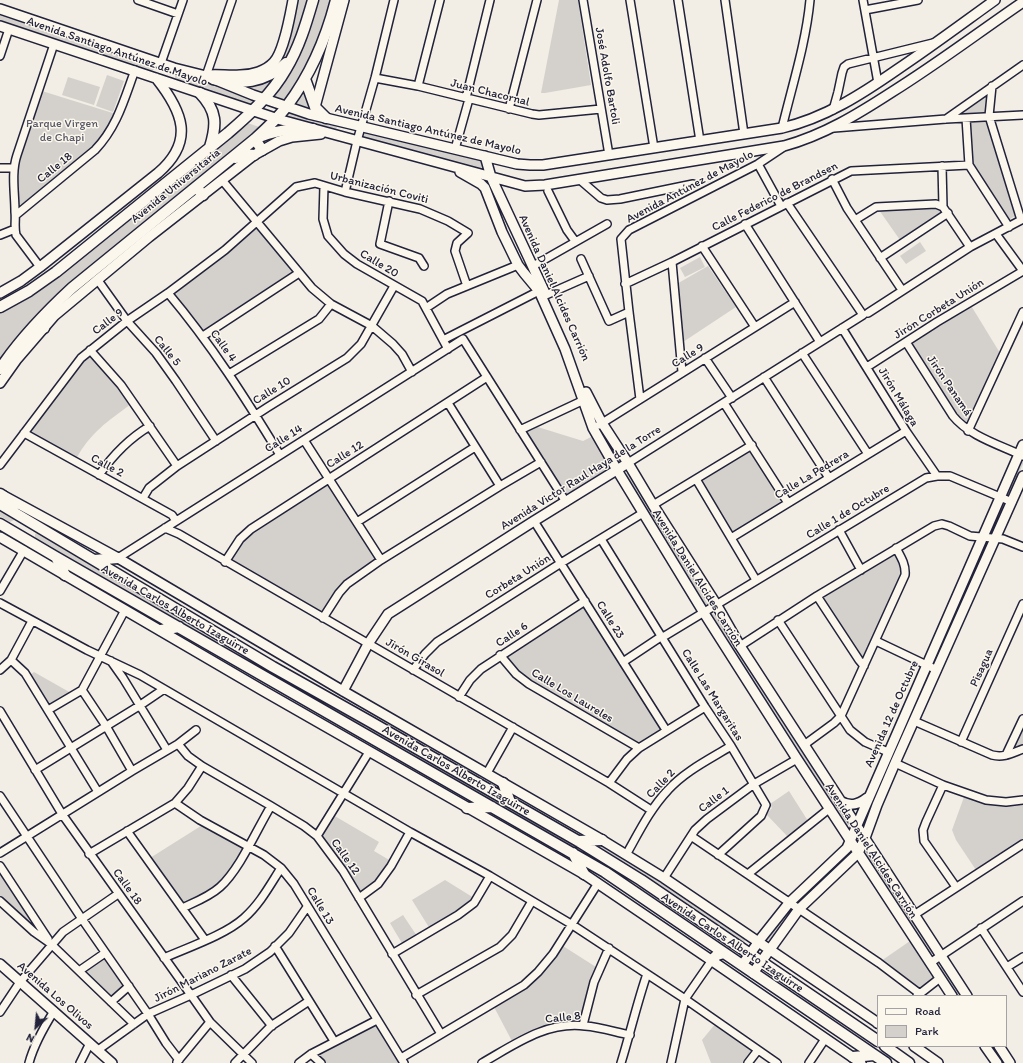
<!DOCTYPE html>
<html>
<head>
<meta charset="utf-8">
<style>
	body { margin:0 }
	#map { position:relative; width:1023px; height:1063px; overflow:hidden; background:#f2eee5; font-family:Itim,sans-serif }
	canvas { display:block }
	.legend { position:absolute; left:877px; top:995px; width:130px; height:52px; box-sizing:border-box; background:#fbf7ec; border:1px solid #a4a2a5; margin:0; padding:5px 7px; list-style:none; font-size:12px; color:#22223b }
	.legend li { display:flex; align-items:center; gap:8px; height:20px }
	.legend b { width:20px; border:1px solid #a4a2a5 }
	.north { position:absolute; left:16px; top:1007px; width:40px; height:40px; -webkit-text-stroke:3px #fbf7ec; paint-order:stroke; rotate:207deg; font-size:11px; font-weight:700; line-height:16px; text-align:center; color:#22223b }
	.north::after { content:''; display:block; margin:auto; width:14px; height:18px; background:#22223b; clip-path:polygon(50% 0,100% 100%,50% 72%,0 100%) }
</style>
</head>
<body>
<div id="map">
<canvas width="1023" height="1063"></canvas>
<ul class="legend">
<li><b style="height:5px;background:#fbf7ec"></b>Road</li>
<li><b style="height:11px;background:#d4d1cc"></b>Park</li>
</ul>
<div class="north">N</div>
</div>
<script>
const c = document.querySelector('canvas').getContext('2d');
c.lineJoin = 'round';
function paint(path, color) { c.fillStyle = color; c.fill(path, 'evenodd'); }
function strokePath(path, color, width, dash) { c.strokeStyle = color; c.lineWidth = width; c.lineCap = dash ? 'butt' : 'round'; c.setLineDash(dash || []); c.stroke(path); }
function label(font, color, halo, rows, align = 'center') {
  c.font = font + ' Itim,sans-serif'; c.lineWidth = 3; c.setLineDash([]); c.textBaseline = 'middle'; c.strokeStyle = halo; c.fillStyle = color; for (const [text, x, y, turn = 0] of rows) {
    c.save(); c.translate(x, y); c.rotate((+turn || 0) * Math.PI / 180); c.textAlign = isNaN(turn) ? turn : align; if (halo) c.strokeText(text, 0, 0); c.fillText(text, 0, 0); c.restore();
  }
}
const green = new Path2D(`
	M297,0h11c-3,12 -13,51 -22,59 -4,3 -11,6 -16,9z
	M316,0h15l-12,45 -32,57 -15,-7z
	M559,0h19l13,85 -46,8h-4z
	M0,13l153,51 2,3 -1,3 -4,1 -150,-50z
	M177,72l81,28 -6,7 -77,-27v-4z
	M279,73l-14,19 -28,-8z
	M107,75l17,6 -11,31 -17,-6z
	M68,77l32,10 -6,18 -32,-10z
	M304,89l8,19 -1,3 -19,-5z
	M42,91l74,23 -7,14 -12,16 -75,61 -4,-1 -1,-36 1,-7z
	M988,94l-1,18 -28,2z
	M290,113l47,14 -2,5 -48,-15z
	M986,118l29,98 -8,5 -36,-59 -3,-42z
	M245,122l17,6 -123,101 -139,136v-54z
	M363,131l118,29 2,11 -122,-32z
	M938,207l5,6 -43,27 -21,-30z
	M257,226l39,48 -93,59 -32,-39 45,-32z
	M920,242l6,9 -20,13 -6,-8z
	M700,257l5,10 -20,10 -5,-9z
	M708,266l28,41 -53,35 -8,-57z
	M970,304l30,49 -31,70 -2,2 -4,-3 -52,-78z
	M90,353l28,33 13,18c-24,18 -40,28 -55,55l-48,-27 54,-70z
	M528,424l55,17 10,-5 18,33 -45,28 -43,-69z
	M751,449l35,54 -53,32 -33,-54z
	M1023,459v5l-14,32 -2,1 -1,-2 15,-35z
	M628,472l3,3 78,129 -2,3 -4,-1 -78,-131z
	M328,484l51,75 -38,26 -16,28 -5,1 -90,-53 11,-19z
	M1003,501l3,2 -14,31h-3z
	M0,509l13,7 1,4 -4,2 -10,-6z
	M38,532l226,133 -2,1 -1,5 -226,-132v-5z
	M986,543l1,2 -51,116 -1,1 -2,-1 51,-117z
	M895,555l3,1 5,16 -40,87 -2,-1 -39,-58 3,-3z
	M584,607l77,122 -22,16 -118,-69 -14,-19z
	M711,613l4,2 134,205 -2,10 -137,-213z
	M272,671l95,51 -4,7 -93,-54z
	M34,672l37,21 -23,14 -18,-32z
	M929,672l1,3 -64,151 -2,2 -3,-2z
	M370,725l186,107 -3,5 -186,-106z
	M1023,728v18l-9,3z
	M789,791l19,30 -20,16 -22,-23 6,-6 -2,-4z
	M964,797c23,8 35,11 59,7v36l-47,30 -20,-30 -4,-10z
	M333,815l46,27 -5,9 17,10 -11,17 -20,17 -41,-59z
	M204,824l39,24 -15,25 -13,15 -32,17 -33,-47z
	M590,844l14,1 58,35 85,58 -5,7z
	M869,850l66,103 -2,1 -3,-1 -63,-95 -2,-5z
	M846,855l3,1 -50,49 -2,-2 2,-5z
	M0,870l38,58 -4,2 -34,-31z
	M445,880l29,18 -8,8 -36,23 -18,-29z
	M788,909h2l2,2 -23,32 -1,1 -3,-1v-4z
	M403,915l14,21 -14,9 -13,-22z
	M910,941l27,37 -16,11 -40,-28z
	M563,946l33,21 -7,15 -9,41 -67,20 -19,-36 44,-31 15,-16z
	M102,956l23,31 -14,12 -29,-28z
	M941,966h3l20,30h-7l-17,-26z
	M716,1023l38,27 -9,13h-34l-9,-23z
	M376,1024l24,39h-77l-8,-7z`);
const street = new Path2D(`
	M138,0l40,14
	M583,0l26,155
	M630,0l24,148
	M678,0l22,141
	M725,0l19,134
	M863,0l15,83
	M865,10l53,-10
	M0,56l9,-27
	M161,63l22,-63
	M206,76l26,-76
	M375,78l43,8 114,28 7,1 62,-6
	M418,86l22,-86
	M992,86l-3,30 32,104
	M466,98l24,-98
	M509,109l28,-109
	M833,110l5,-18 4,-19 2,-6 4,-3 85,-21
	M966,118l3,47 40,62
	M946,119l77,-54
	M782,128c10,-42 24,-85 28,-128
	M834,128l112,-9 77,-4
	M455,149l14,-50
	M758,164l23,42
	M942,166l1,41
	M0,168h14
	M579,179l22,19 6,2 13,-1 73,-15
	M832,179l15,29 55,82
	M222,180l90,108 19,16 41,22 21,18 9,10 10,18
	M324,186l-1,33 5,17 16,18 13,10 65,37 26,48
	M548,191l19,39 8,11
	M345,192l12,-51 18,-63 19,-78
	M389,201l-9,43 39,14 5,8
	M16,215l79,-65c22,-23 29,-50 40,-80
	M855,220l21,-13 60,-3 7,3 27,40
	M745,224l75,118
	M996,234l27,37
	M0,235l15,-6
	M702,246l53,81
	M880,258l68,-45
	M581,259l28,62 20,-9
	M672,262l10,110
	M533,266l74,-42
	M40,267l-24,-32c-2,-8 0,-15 -1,-23 0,-19 -4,-39 2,-57l37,-111
	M97,279l30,42 29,32 20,28 40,60
	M625,284l47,-22 179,-91 118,-6
	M168,293c43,51 78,106 112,162
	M546,295l43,-19
	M426,308l21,-14 71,-29
	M868,313l102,-66 53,-28
	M842,328l64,103 31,45
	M203,336l96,-63
	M443,340l96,-49
	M906,342l47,74c16,20 47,29 70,40
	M90,350l31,35 56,81
	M802,353l66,101
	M705,358l27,40
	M867,367l70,-45 86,-51
	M229,374l90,-55 12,-15
	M764,377l65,101
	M640,399l-11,-87 -8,-73 8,-9 129,-66 24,-16
	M448,403l52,83
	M724,403l64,100
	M599,425l196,-123
	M520,430l64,-30
	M968,431l55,-119
	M24,433l148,82 4,6
	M304,440l77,120
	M628,463l235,-148 -76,-112
	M0,465l81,-107 46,-37 41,-28 57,-43 71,-63 19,-4 30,9 75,17 28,12 20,12 -11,10 -2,8 12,35
	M99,475c14,-20 29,-36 51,-49
	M696,479l60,101
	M143,498l6,-10 28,-22 91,-59 79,-49 14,-14 33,-58
	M653,505l99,-60
	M534,521l132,209
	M357,522l118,-75
	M165,528l14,6 430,249 42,27
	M839,530l22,40
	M731,538l175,-107
	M601,539l104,168 26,39 35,59 -5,11 -43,39
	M118,558l345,-219 103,163
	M225,562l15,-23 11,-10 236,-152
	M0,591l24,-41
	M817,596l42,64 5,6
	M0,603l87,47 53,25 270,157 80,44 81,48 114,75 92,64
	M323,618l16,-25 8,-9 34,-24 119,-74 41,-24
	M778,620l72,110 15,12 23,10
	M663,637l263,-159 11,-2h13l62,26
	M876,641l61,29
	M740,646l77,-50 117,-70 8,-2 7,2 21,10 33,3 20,8
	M500,655l16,19 13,10 110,64
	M11,660l14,13 73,119
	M111,661l12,17 44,72
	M623,662l39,-26
	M0,670l11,-10 21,-39
	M413,670l12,-16 12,-12 124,-79 82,-50
	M82,690l24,36 26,45
	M459,697l11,-17 11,-11 104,-68
	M48,710l34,-20 43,-80
	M0,711l62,103 129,181 19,27 42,41
	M914,721l78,34c12,3 20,-2 31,-6
	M961,742l62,-138
	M178,744l10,12 14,10 69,40 33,20 13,10 26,35 98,163
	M804,745l30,-22 7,-7 64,-141c1,-10 -4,-18 -9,-27
	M1006,755l17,-36
	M895,763l48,22 43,15 20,2 17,-2
	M35,770l104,-64 25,-17
	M487,773l26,-46
	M609,783l18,-24 12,-11 66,-41
	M943,785l-17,37 -3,8 1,11 32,46
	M0,796l82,123 66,95 18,29 13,17
	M175,803l25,17 64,35 17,13 13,16 110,179
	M127,831l78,109
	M317,836l52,-84
	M691,836l188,127 41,31
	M0,853l132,-82 46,-27 18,-14
	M89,854l86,-51 13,-15 14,-22
	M626,855c13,-23 24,-46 42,-65 17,-19 42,-31 63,-44
	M0,866l48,73
	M748,874l82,-66
	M664,878l31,-48 12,-11 47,-35 43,-25
	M359,898l19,-14 13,-18 19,-34
	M0,901l34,31 17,12 83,80
	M182,908c13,-6 27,-11 38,-21 20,-18 37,-58 51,-81
	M914,915l109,-71
	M981,928l42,64
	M275,946l59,95
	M392,954l66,-39 16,-12 16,-27
	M164,958c25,-11 61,-23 80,-40 16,-14 26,-33 37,-50
	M930,963l93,-62
	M1007,967l16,-10
	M79,971l26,-18
	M231,975l41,51
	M416,995l84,-48 12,-12 20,-34
	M917,996l23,-18
	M111,1002l18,-16
	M0,1012l20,-30 43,-50 55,-38
	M583,1025l11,-43 15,-34
	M98,1050l50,-36 43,-19 54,-26 25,-17 19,-19 18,-26
	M311,1054l10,9
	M401,1058l123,-73 14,-13 15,-18 45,-71
	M177,1062l33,-40
	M29,1063c5,-19 15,-36 25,-52
	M80,1063l10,-20
	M235,1063l36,-37 38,-25
	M299,1063l12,-9 66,-34
	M482,1063c32,-18 64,-42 103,-37 15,1 30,6 45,9
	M621,1063c9,-29 16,-60 26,-89
	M671,1063l14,-64 27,-39
	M748,1063l10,-13
	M809,1063l16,-24`);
const secondary = new Path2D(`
	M0,9l174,59 32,8 47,19 56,19 208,50 13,1h13l239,-37c43,-10 80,-34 116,-59 33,-22 65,-46 97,-69
	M0,26l281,94 244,66 20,-1 239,-39c40,-11 74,-32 108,-54 45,-28 87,-60 131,-90
	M209,75c10,-1 21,1 31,0 12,0 26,-4 34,-13 10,-11 16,-46 19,-62
	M315,107l29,-107
	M485,156l6,21 54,116
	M460,172l21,12 4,4 17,44 16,33 6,8 15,18 26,58 28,79 24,42 87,143 93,146 155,237
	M0,293l21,-12 19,-14 118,-94c37,-32 25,-61 -2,-95
	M0,383l17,-24 37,-43 95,-79 105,-82 25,-14 13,-4 29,-3
	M586,392l16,31 26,40 25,42 63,99 24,42 227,350
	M4,496l114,62 225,133 259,149 62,38 214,145
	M0,537l262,153 322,184 121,82 156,107
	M343,691l25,-47 20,-30 146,-93 94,-58
	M840,801c10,6 18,4 27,-3
	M0,964l112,99
	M742,965l20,-28 27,-34 58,-55 176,-403
	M753,973l46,-64 59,-56 7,-15 12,-33 18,-42 128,-287
	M914,1046l24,17
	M985,1046l12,17
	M999,1046l11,17`);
const primary = new Path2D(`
	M213,79c28,5 51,5 73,-16
	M305,79l10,28 11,11
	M200,93c17,18 17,31 10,54
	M262,150l-7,-11c22,-10 34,-9 58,-10
	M235,158l10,-4 9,1
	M196,187l7,8
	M0,307l29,-16 27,-19 172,-139c22,-19 44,-39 58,-64 13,-21 20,-45 27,-69
	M27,335l17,-7
	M0,369c20,-30 45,-56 72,-81l183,-149c11,-10 23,-21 32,-33 24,-32 39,-67 49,-106
	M0,494l3,2 10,13
	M0,504l273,163 96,54 209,120 63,39 237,161
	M0,524l56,33 549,315 281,191
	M56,557l9,18
	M94,560l24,-2
	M161,630l18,-3
	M503,783l7,19
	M467,808l25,-1
	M578,841l24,-1
	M573,853l11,21
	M712,960l5,-5 7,-2
	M878,1022v1
	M885,1046l24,17
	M853,1057l21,-2`);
const streetNames = [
	["Avenida Santiago Antúnez de Mayolo",117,52,19],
	["José Adolfo Bartoli",607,76,80],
	["Juan Chacornal",490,93,14],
	["Avenida Santiago Antúnez de Mayolo",428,130,13],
	["Calle 18",55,168,-39],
	["Avenida Universitaria",176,186,-39],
	["Avenida Antúnez de Mayolo",690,187,-28],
	["Urbanización Coviti",379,188,14],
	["Calle Federico de Brandsen",775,197,-27],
	["Calle 20",379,264,31],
	["Avenida Daniel Alcides Carrión",554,288,66],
	["Jirón Corbeta Unión",939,309,-32],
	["Calle 9",108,322,-37],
	["Calle 4",223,346,54],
	["Calle 5",167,351,51],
	["Calle 9",688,356,-32],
	["Jirón Panamá",949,386,56],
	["Calle 10",272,391,-32],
	["Jirón Málaga",898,397,59],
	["Calle 14",284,439,-32],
	["Calle 12",345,455,-32],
	["Calle 2",107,466,28],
	["Calle La Pedrera",812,475,-31],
	["Avenida Victor Raul Haya de la Torre",581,478,-32],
	["Calle 1 de Octubre",848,512,-31],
	["Corbeta Unión",518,577,-32],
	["Avenida Daniel Alcides Carrión",697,578,58],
	["Avenida Carlos Alberto Izaguirre",175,610,30],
	["Calle 23",610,620,58],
	["Calle 6",512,635,-33],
	["Jirón Girasol",415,658,30],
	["Pisagua",982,668,-66],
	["Calle Las Margaritas",712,695,58],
	["Calle Los Laureles",572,696,31],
	["Avenida 12 de Octubre",892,714,-66],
	["Avenida Carlos Alberto Izaguirre",456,771,30],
	["Calle 2",661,784,-46],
	["Calle 1",714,800,-37],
	["Avenida Daniel Alcides Carrión",871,851,57],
	["Calle 12",345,857,55],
	["Calle 18",127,887,54],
	["Calle 13",320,906,59],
	["Avenida Carlos Alberto Izaguirre",732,943,34],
	["Jirón Mariano Zarate",203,975,-27],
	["Avenida Los Olivos",55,996,41],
	["Calle 8",563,1018,-6]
];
const parkNames = [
	["Parque Virgen",62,124],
	["de Chapi",62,138]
];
paint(green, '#d4d1cc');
strokePath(street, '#22223b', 10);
strokePath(secondary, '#22223b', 12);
strokePath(primary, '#22223b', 13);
strokePath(street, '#fbf7ec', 7);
strokePath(secondary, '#fbf7ec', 9);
strokePath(primary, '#fbf7ec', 10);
label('12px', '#22223b', '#fbf7ec', streetNames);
label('12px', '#575766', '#fbf7ec', parkNames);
</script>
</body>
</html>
